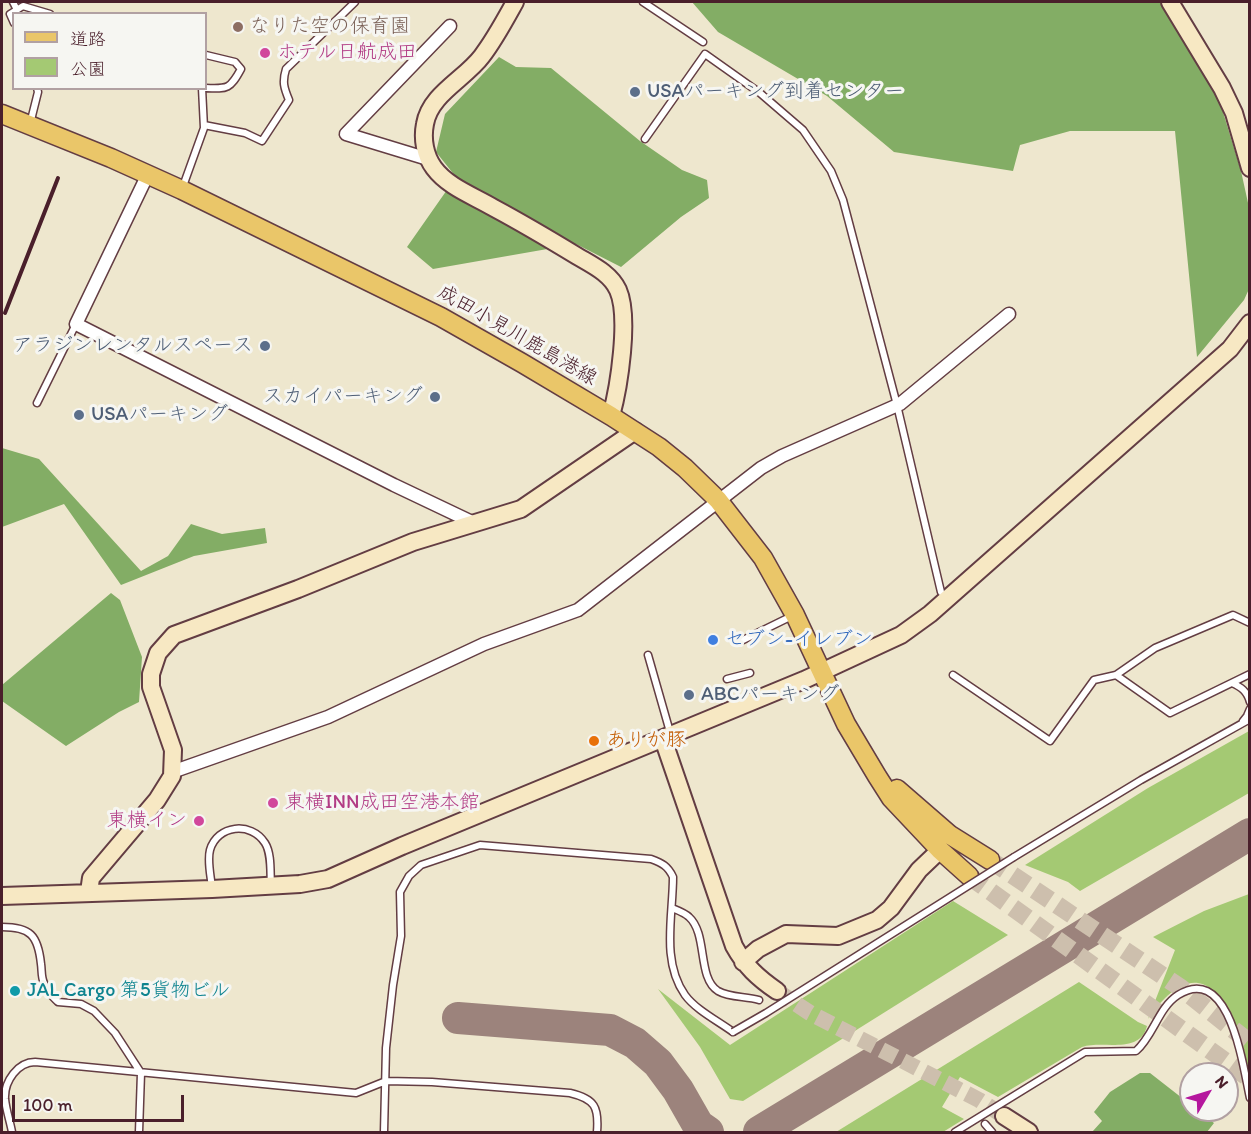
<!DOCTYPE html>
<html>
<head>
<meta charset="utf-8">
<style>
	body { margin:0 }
	#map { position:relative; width:1251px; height:1134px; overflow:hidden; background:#eee7ce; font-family:Itim,"Klee One",sans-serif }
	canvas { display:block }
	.frame { position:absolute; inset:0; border:3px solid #4a1f2b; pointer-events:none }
	.legend { position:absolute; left:12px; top:12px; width:195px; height:78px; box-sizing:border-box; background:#f6f6f2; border:2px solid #b1a0a2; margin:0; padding:8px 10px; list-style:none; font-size:18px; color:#4a1f2b }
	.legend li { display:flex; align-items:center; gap:12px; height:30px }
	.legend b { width:30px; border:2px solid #b1a0a2 }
	.north { position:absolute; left:1179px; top:1062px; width:60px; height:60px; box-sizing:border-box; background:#f6f6f2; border:2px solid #b1a0a2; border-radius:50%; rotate:52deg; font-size:16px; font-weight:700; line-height:24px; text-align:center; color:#4a1f2b }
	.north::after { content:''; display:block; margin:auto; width:21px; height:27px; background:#b5179e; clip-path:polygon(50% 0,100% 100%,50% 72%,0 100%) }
	.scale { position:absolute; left:12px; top:1095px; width:172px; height:27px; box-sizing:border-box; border:3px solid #4a1f2b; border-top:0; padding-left:8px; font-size:18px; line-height:21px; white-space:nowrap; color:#4a1f2b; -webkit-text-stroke:4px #f6f6f2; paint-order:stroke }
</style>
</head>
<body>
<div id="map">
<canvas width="1251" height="1134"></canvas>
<div class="frame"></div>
<ul class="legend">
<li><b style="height:8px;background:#eac669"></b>道路</li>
<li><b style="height:16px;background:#a4c973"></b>公園</li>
</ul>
<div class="north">N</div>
<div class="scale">100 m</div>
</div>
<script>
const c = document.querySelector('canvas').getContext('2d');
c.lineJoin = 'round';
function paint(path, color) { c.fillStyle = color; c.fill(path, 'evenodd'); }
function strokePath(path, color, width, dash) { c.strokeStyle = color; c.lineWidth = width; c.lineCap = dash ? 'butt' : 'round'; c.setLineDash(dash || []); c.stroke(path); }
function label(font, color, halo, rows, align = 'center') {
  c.font = font + ' Itim,"Klee One",sans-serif'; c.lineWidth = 6; c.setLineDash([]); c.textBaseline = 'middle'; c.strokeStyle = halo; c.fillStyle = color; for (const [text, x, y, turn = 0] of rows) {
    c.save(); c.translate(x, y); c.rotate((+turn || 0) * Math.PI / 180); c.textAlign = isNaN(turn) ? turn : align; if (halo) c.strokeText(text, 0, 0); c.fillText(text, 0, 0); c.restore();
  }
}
const green = new Path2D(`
	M1249,731v62l-169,98 -12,-9 -43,-17 123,-77z
	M1249,894v188c-2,-12 -3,-25 -6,-37 -3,-10 -8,-21 -13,-30 -25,-52 -56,-34 -82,4l27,-69 -22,-13 51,-26z
	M953,901l55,34 -265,166 -13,-2 -30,-52 -42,-58 72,56z
	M1079,982l59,40 9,4c-7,29 -44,14 -65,21l-84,50 -38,-20 -18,30 22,12 -21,13h-107z`);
const forest = new Path2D(`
	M692,2h469l58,97 22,72 9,41 -1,77 -5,11 -47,57 -22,-226h-105l-50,14 -7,26 -119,-19 -67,-56 -109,-64z
	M499,57l17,10 35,1 89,73 42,29 25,10 2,18 -28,19 -60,50 -45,-23 -143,25 -26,-22 49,-70 -20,-25 9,-38z
	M2,448l37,11 102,112 27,-15 23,-32 31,10 43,-6 2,15 -73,13 -73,29 -57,-81 -62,23z
	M111,593l9,7 22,57 -3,45 -20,10 -53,34 -64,-45v-16z
	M1140,1073h10l41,32v5h6l17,13 -7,9h-115l10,-11 -8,-9 16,-20z`);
const taxiway = new Path2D(`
	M458,1018l152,12 25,13 23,20 20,27 20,35 10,7
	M759,1132l491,-298`);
const secondaryTunnel = new Path2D(`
	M777,991l33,22 169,87 25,16`);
const primaryTunnel = new Path2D(`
	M990,860l191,128 69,55
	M969,876l281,203`);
const lane = new Path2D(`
	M13,2l4,8
	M643,2l60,40
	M14,23l-4,-9 13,-8 27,8
	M206,55l29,7 6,7c-11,20 -13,20 -35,19
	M30,124l8,-32 -1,-4
	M204,125l41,8 17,8 27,-41c-5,-12 -7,-18 -3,-31l69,-67
	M645,139l60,-85 55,39 43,37 28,41 12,29 54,205 44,187
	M182,189l22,-61 -2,-40
	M37,403l39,-79
	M741,641l53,-26
	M648,655l22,77
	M953,675l97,66 44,-61 22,-5 39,-27 78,-33 17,8
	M1116,675l54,38 80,-39
	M727,679l23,-6
	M1232,683c9,4 15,8 18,19
	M1243,721l4,-5 3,-7
	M1014,857l127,-77 109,-61
	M212,888c-1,-11 -5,-27 -2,-38 7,-25 41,-29 55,-7 7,11 5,30 6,42
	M672,908c5,2 13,5 17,9 19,17 8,61 29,74 12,7 28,5 41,9
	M2,927c28,0 36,8 39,37 1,6 0,13 3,19 2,8 8,13 14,19l23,2 13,7 21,22 26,40 -2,59
	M985,1124l7,8
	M12,1132c-2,-11 -6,-22 -7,-33 -1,-18 13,-37 30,-37l321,31 30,-12 46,1 138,11c25,6 29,14 27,39
	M384,1132l2,-84 7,-63 8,-49 -1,-44 9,-16 12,-11 59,-20 171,14c11,4 17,7 22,18 0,39 -12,84 12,118 11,15 33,26 48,37
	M955,1132l130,-80 51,-1c18,-16 22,-43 42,-56 52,-33 65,72 72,103`);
const street = new Path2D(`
	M428,159l-82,-25 104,-108
	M148,174l-72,150 318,161 82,39
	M172,772l156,-55 156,-73 94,-34 183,-142 21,-12 118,-52 109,-90`);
const secondary = new Path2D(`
	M515,2c-10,18 -20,37 -33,54 -17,23 -52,38 -57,68 -3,15 0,32 9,44 14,19 40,28 60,40 28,15 55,31 83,48 15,9 33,17 41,34 12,27 1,97 -7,126
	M1170,2l52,86 12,25 16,55
	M663,739l71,207c11,20 24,32 43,45
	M89,892l2,-14 66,-78 15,-24 1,-26 -22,-63v-13l7,-21 16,-18 124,-46 115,-47 108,-33 114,-78
	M2,896l210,-7 88,-5 28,-5 74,-33 402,-166 97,-45 29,-21 300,-265 20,-26
	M743,962l15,-13 28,-15 52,2 39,-16 14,-12 28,-38 21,-20
	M1004,1116l25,16`);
const primary = new Path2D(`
	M2,114l109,44 71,32 259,127 81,46 89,53 48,31 26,21 33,32 45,58 32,57 51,109 31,52 14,22 49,52 29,26
	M897,789l53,46 40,25`);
const rail = new Path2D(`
	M5,313l53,-135`);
const laneBridge = new Path2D(`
	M733,1032l33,-19 248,-156`);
const markers = [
	[238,27,6,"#8d6e63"],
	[265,53,6,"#d1479c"],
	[635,92,6,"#5c6f8a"],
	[265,346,6,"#5c6f8a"],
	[435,397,6,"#5c6f8a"],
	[79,415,6,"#5c6f8a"],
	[713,640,6,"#3f7fe0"],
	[689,695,6,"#5c6f8a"],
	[594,741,6,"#e8710a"],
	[273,803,6,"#d1479c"],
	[199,821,6,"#d1479c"],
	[15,991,6,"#0f9aa8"]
];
const educationNames = [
	["なりた空の保育園",250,27]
];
const hotelNames = [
	["ホテル日航成田",277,53],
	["東横INN成田空港本館",285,803],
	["東横イン",187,821,"right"]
];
const serviceNames = [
	["USAパーキング到着センター",647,92],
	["アラジンレンタルスペース",253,346,"right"],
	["スカイパーキング",423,397,"right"],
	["USAパーキング",91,415],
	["ABCパーキング",701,695]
];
const streetNames = [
	["成田小見川鹿島港線",517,336,30]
];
const shopNames = [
	["セブン-イレブン",725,640]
];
const foodNames = [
	["ありが豚",606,741]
];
const cultureNames = [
	["JAL Cargo 第5貨物ビル",27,991]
];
paint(green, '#a4c973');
paint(forest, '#83ad65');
strokePath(taxiway, '#9c837c', 32);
strokePath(secondaryTunnel, '#cdbfad', 16, [16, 8]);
strokePath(primaryTunnel, '#cdbfad', 18, [18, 9]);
strokePath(lane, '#633d43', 9);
strokePath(street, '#633d43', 15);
strokePath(secondary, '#633d43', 20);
strokePath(primary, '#633d43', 21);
strokePath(lane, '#fff', 6);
strokePath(street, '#fff', 12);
strokePath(secondary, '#f7e8c3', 16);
strokePath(primary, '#eac669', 18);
strokePath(rail, '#4a1f2b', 4);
strokePath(laneBridge, '#633d43', 9, []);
strokePath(laneBridge, '#fff', 6);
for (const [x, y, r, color] of markers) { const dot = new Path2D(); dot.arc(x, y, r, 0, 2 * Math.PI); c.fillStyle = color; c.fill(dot); strokePath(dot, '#f6f6f2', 2); }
label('20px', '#785e54', '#f6f6f2', educationNames, 'left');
label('20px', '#b23c85', '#f6f6f2', hotelNames, 'left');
label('20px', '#4e5e75', '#f6f6f2', serviceNames, 'left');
label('20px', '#4a1f2b', '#f6f6f2', streetNames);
label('20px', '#366cbe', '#f6f6f2', shopNames, 'left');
label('20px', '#c56008', '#f6f6f2', foodNames, 'left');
label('20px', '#0d838f', '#f6f6f2', cultureNames, 'left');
</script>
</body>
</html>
